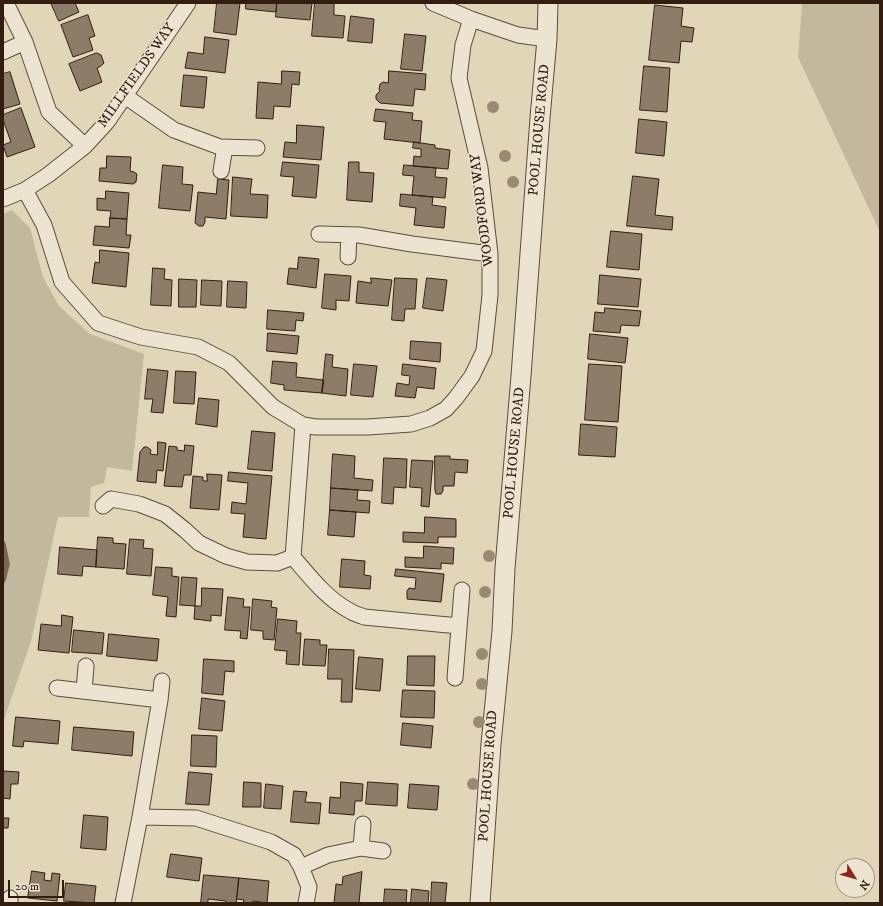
<!DOCTYPE html>
<html>
<head>
<meta charset="utf-8">
<style>
	body { margin:0 }
	#map { position:relative; width:883px; height:906px; overflow:hidden; background:#e1d6b8; font-family:"IM FELL DW Pica",serif }
	canvas { display:block }
	.frame { position:absolute; inset:0; border:4px solid #331d11; pointer-events:none }
	.north { position:absolute; left:835px; top:858px; width:40px; height:40px; box-sizing:border-box; background:#ece4d1; border:1px solid #a29484; border-radius:50%; rotate:127deg; font-size:11px; font-weight:700; line-height:16px; text-align:center; color:#331d11 }
	.north::after { content:''; display:block; margin:auto; width:14px; height:18px; background:#8f2418; clip-path:polygon(50% 0,100% 100%,50% 72%,0 100%) }
	.scale { position:absolute; left:8px; top:880px; width:56px; height:18px; box-sizing:border-box; border:2px solid #331d11; border-top:0; padding-left:5px; font-size:12px; line-height:14px; white-space:nowrap; color:#331d11; -webkit-text-stroke:3px #ece4d1; paint-order:stroke }
</style>
</head>
<body>
<div id="map">
<canvas width="883" height="906"></canvas>
<div class="frame"></div>
<div class="north">N</div>
<div class="scale">20 m</div>
</div>
<script>
const c = document.querySelector('canvas').getContext('2d');
c.lineJoin = 'round';
function paint(path, color) { c.fillStyle = color; c.fill(path, 'evenodd'); }
function strokePath(path, color, width, dash) { c.strokeStyle = color; c.lineWidth = width; c.lineCap = dash ? 'butt' : 'round'; c.setLineDash(dash || []); c.stroke(path); }
function label(font, color, halo, rows, align = 'center') {
  c.font = font + ' "IM FELL DW Pica",serif'; c.lineWidth = 3; c.setLineDash([]); c.textBaseline = 'middle'; c.strokeStyle = halo; c.fillStyle = color; for (const [text, x, y, turn = 0] of rows) {
    c.save(); c.translate(x, y); c.rotate((+turn || 0) * Math.PI / 180); c.textAlign = isNaN(turn) ? turn : align; if (halo) c.strokeText(text, 0, 0); c.fillText(text, 0, 0); c.restore();
  }
}
const green = new Path2D(`
	M802,3h78v229l-82,-175z
	M12,210l18,18 13,49 16,29 31,28 54,20 -12,117 -25,-4 -3,16 -13,4 -2,30h-31l-27,124 -28,81v-508z`);
const stream = new Path2D(`
	M3,544l4,20 -4,16`);
const building = new Path2D(`
	M51,3h24l4,9 -20,9z
	M217,3h23l-4,32 -22,-3z
	M246,3h31l-1,9 -30,-3z
	M277,3h35l-2,17 -34,-3z
	M315,3h19v12l11,1 -2,22 -31,-2z
	M655,5l28,3 -2,18 13,2 -2,14 -11,-1 -2,22 -30,-3z
	M88,15l7,21 -6,2 4,12 -20,7 -12,-32z
	M351,16l23,3 -2,24 -24,-2z
	M405,34l21,2 -4,35 -21,-2z
	M205,37l24,3 -4,33 -40,-5 3,-16 15,2z
	M97,53l4,2 3,8 -3,3 -4,2 5,14 -22,9 -11,-27z
	M644,66l26,2 -3,44 -27,-2z
	M282,71l18,1 -1,13 -7,-1 -2,23 -16,-1 -1,13 -17,-1 2,-36 23,2z
	M389,71l37,3 -1,16 -10,-1 -2,17 -33,-3 -4,-4v-4l4,-4 -1,-2 1,-5 3,-2 5,1z
	M10,72l10,32 -17,5v-35z
	M184,75l23,2 -3,31 -23,-2z
	M21,108l14,39 -28,10 -4,-12 8,-3 -8,-22v-5z
	M376,109l37,4 -1,7 10,1 -2,22 -36,-4 2,-17 -12,-1z
	M639,119l28,3 -3,34 -28,-3z
	M297,125l27,2 -3,33 -38,-3 2,-15 11,1z
	M414,142l21,3v3l15,2 -2,19 -35,-3 1,-10 7,1v-8l-8,-1z
	M107,156l24,1 -1,14 4,1 3,2 -1,8 -3,2 -34,-3 1,-13h6z
	M283,162l36,3 -3,33 -24,-2 2,-19 -13,-1z
	M349,162h10v10l15,1 -2,29 -25,-2z
	M163,165l20,2 -1,17 11,1 -3,26 -31,-3z
	M404,165l32,3 -1,9 12,1 -2,20 -33,-3 2,-19 -11,-1z
	M633,176l26,3 -4,36 18,2 -1,13 -45,-4z
	M233,177l19,2 -2,15 18,1 -1,23 -36,-2z
	M218,179l11,1 -3,39 -21,-2v5l-2,4h-4l-4,-3 3,-31 18,2z
	M106,191l23,2 -2,26 -17,-1 1,-7 -14,-1v-12l8,1z
	M401,194l32,3 -1,8 14,2 -2,21 -30,-3 2,-17 -16,-2z
	M110,218l17,1 -1,16h5l-2,13 -36,-3 2,-19 14,1z
	M611,231l31,3 -3,36 -32,-3z
	M100,250l29,3 -3,34 -34,-4 3,-21 4,1z
	M299,257l20,2 -3,29 -29,-4 2,-16 8,1z
	M153,268l12,1 -1,10 8,1 -1,26 -20,-1z
	M325,274l26,2 -2,25 -13,-1v10l-14,-2z
	M600,275l41,4 -3,28 -40,-3z
	M371,278l21,2 -4,26 -32,-3 2,-22 13,2z
	M395,278l22,1 -2,30h-10l-1,12 -12,-1z
	M427,278l20,2 -4,31 -20,-3z
	M179,279l18,1 -1,27h-17z
	M202,280l20,1 -1,25 -20,-1z
	M228,281l19,1 -1,26 -19,-1z
	M605,308l36,3 -2,15 -18,-1 -1,8 -27,-2 2,-19 9,1z
	M268,310l36,3 -1,8 -7,-1 -1,11 -28,-2z
	M268,333l31,3 -2,18 -30,-3z
	M590,334l38,4 -3,25 -37,-4z
	M411,341l30,2 -1,19 -30,-3z
	M326,354l7,1 -1,12 16,2 -2,27 -24,-3z
	M273,361l24,2 -1,14 28,3 -2,13 -38,-3v-5l-13,-2z
	M354,364l23,2 -4,31 -22,-2z
	M403,364l33,4 -2,21 -17,-2 -2,11 -20,-2 2,-13 12,2 1,-9 -8,-1z
	M589,364l33,2 -4,56 -33,-2z
	M148,369l20,2 -5,42 -12,-1 2,-13h-8z
	M176,371l20,1 -2,32 -20,-1z
	M199,398l20,2 -2,27 -21,-3z
	M581,424l36,3 -2,30 -36,-2z
	M252,431l23,2 -3,38 -24,-2z
	M158,442l8,1 -3,28 -6,-1 -1,13 -19,-2 3,-29 4,-5h3l4,3 -1,4 7,1z
	M185,445l9,1 -3,29h-7l-2,12 -18,-1 5,-40 8,1v3l7,1z
	M333,454l22,2 -1,22 19,2 -1,11 -41,-3z
	M435,456h15v3l18,1 -1,13 -12,-1 -1,14h-11v5l-2,3h-5l-1,-4z
	M384,458l23,1 -1,29 -12,-1 -1,17 -11,-1z
	M412,460l21,1 -4,46 -8,-1 1,-18 -12,-1z
	M229,472l43,4 -6,63 -23,-2 2,-23 -14,-1 1,-11 14,2 2,-21 -20,-2z
	M207,474l15,1 -3,35 -29,-2 3,-32 10,1v4h4z
	M331,488l27,2 -1,10 13,1 -1,12 -39,-3z
	M330,510l26,2 -2,25 -26,-2z
	M425,517l31,2v18h-18v6l-35,-1v-10l21,1z
	M98,537l15,1v5l13,1 -2,25 -28,-2z
	M130,539l14,1 -1,8 10,1 -2,27 -24,-2z
	M424,546l30,2 -1,16 -12,-1v6l-36,-2v-10l18,1z
	M60,547l37,3 -1,17 -13,-1 -1,10 -24,-2z
	M342,559l23,2 -1,14 7,1 -1,13 -30,-2z
	M156,567l16,1v8l7,1 -3,40 -10,-1 2,-19 -15,-2z
	M396,569l48,5 -3,28 -34,-3v-8l2,-3 6,1 1,-11 -21,-2z
	M182,577l15,1 -2,28 -15,-1z
	M202,588l21,1 -2,27 -10,-1v6l-17,-2 1,-13h6z
	M228,597l16,2 -1,8h7l-3,32 -7,-1 1,-7 -16,-1z
	M253,599l19,2 -1,6 6,1 -3,32 -11,-1v-8l-12,-1z
	M62,615l11,2 -4,36 -31,-3 3,-26 20,2z
	M278,619l19,2 -1,12h5l-2,32 -13,-1 1,-13 -12,-1z
	M74,630l30,3 -2,21 -30,-2z
	M109,634l50,5 -2,22 -50,-5z
	M305,639l15,1v5h7l-2,21 -22,-1z
	M329,649l25,1 -2,52h-11l1,-23h-14z
	M408,656h27l-1,30 -27,-1z
	M359,657l24,2 -3,32 -24,-2z
	M204,659l30,2v11l-9,-1 -2,24 -21,-2z
	M403,690l32,1 -1,27 -33,-1z
	M202,698l23,3 -3,30 -23,-2z
	M16,717l44,4 -2,23 -34,-3 -1,6 -10,-1z
	M403,723l30,3 -2,22 -30,-3z
	M74,727l60,5 -2,24 -60,-6z
	M192,735l25,1 -1,31 -25,-1z
	M3,771l16,1 -1,12h-7l-1,15 -7,-1z
	M189,772l23,2 -3,31 -23,-1z
	M244,782l17,1v24h-18z
	M341,782l22,2 -1,17h-7l-1,14 -25,-2 1,-16 10,1z
	M368,782l30,2 -1,22 -31,-2z
	M266,784l17,2 -2,23 -17,-1z
	M410,784l29,2 -2,24 -29,-2z
	M294,791l13,1 -2,10 16,1 -2,21 -28,-2z
	M84,815l24,2 -2,33 -25,-2z
	M3,818h6l-1,10h-5z
	M171,854l31,4 -3,23 -32,-4z
	M32,871l13,2 -1,7 7,1 1,-8 8,1 -3,27 -29,-3z
	M362,872l-3,31h-25l2,-19 6,1 1,-8z
	M204,875l35,3 -3,25h-10v-2l-18,-2v4h-7z
	M239,878l30,3 -2,22 -14,-2v2h-10l1,-3 -7,-1z
	M432,882l15,1 -2,20h-14z
	M66,883l30,3 -2,17 -30,-2z
	M385,889l22,1 -1,13h-22z
	M412,889l17,2 -1,12h-17z`);
const minor = new Path2D(`
	M6,3l19,39 24,70 36,34
	M433,3l38,16 47,16 29,4
	M3,52l22,-10
	M125,96l49,34 46,17 37,1
	M221,171l4,-24
	M25,190l19,35 18,57 36,41 43,14 57,10 31,16 44,44 30,18 13,2h52l43,-3 19,-6 16,-9 10,-11 16,-22 12,-25 6,-56v-41l-10,-86 -21,-90 4,-33 8,-26
	M3,199l22,-9 23,-15 37,-29 22,-24 81,-119
	M319,234l40,1 53,9 78,10
	M348,257l1,-22
	M303,425l-10,132c17,20 34,42 57,54 4,3 10,4 14,6l95,9
	M103,506l8,-7 28,5 26,10 20,16 14,13 27,13 21,6 30,1 16,-6
	M455,678l7,-88
	M57,688l103,12
	M84,691l2,-25
	M140,817l56,1 75,24 23,13 7,12 8,20 -3,16
	M361,848l2,-24
	M301,867l27,-12 33,-7 22,3
	M10,903v-5
	M123,903l17,-86 20,-117 2,-19`);
const tertiary = new Path2D(`
	M480,903l11,-159 11,-113 3,-63 16,-192 19,-258 7,-79 1,-36`);
const trees = [
	[493,107],
	[505,156],
	[513,182],
	[489,556],
	[485,592],
	[482,654],
	[482,684],
	[479,722],
	[473,784]
];
const streetNames = [
	["MILLFIELDS WAY",137,76,-55],
	["POOL HOUSE ROAD",540,130,-85],
	["WOODFORD WAY",483,210,-97],
	["POOL HOUSE ROAD",515,453,-85],
	["POOL HOUSE ROAD",489,776,-86]
];
paint(green, '#c3b79c');
strokePath(stream, '#786653', 5.5);
paint(building, '#8d7d68');
strokePath(building, '#331d11', 1);
strokePath(minor, '#5e4b3b', 17);
strokePath(tertiary, '#5e4b3b', 21);
strokePath(minor, '#ece4d1', 15);
strokePath(tertiary, '#ece4d1', 19);
c.fillStyle = '#998a73';
for (const [x, y] of trees) { c.beginPath(); c.arc(x, y, 6, 0, 2 * Math.PI); c.fill(); }
label('14px', '#331d11', '#ece4d1', streetNames);
</script>
</body>
</html>
